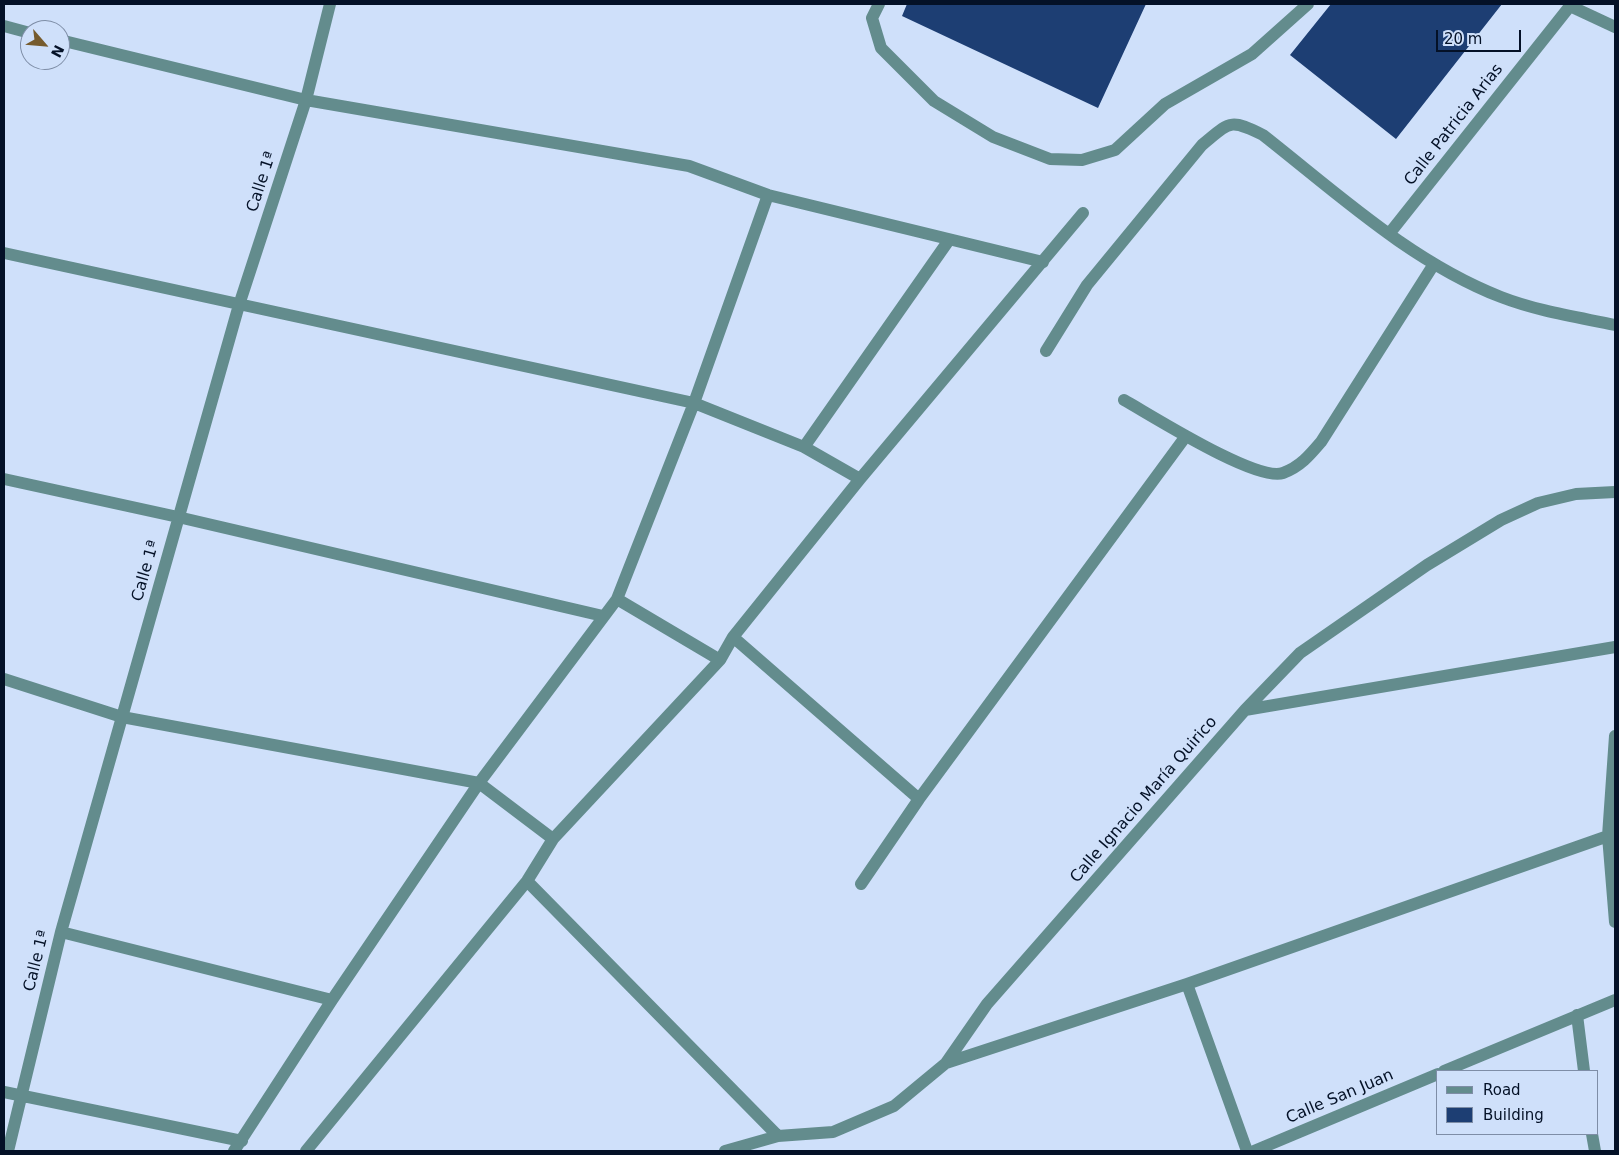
<!DOCTYPE html>
<html>
<head>
<meta charset="utf-8">
<style>
	body { margin:0 }
	#map { position:relative; width:1619px; height:1155px; overflow:hidden; background:#cfe0fa; font-family:"DejaVu Sans",sans-serif }
	canvas { display:block }
	.frame { position:absolute; inset:0; border:5px solid #041127; pointer-events:none }
	.legend { position:absolute; left:1436px; top:1070px; width:162px; height:65px; box-sizing:border-box; background:#cfe0fa; border:1px solid #7e8da6; margin:0; padding:6px 9px; list-style:none; font-size:15px; color:#041127 }
	.legend li { display:flex; align-items:center; gap:10px; height:25px }
	.legend b { width:25px; border:1px solid #7e8da6 }
	.north { position:absolute; left:20px; top:20px; width:50px; height:50px; box-sizing:border-box; background:#cfe0fa; border:1px solid #7e8da6; border-radius:50%; rotate:117deg; font-size:14px; font-weight:700; line-height:20px; text-align:center; color:#041127 }
	.north::after { content:''; display:block; margin:auto; width:18px; height:22px; background:#765b2d; clip-path:polygon(50% 0,100% 100%,50% 72%,0 100%) }
	.scale { position:absolute; left:1436px; top:30px; width:85px; height:22px; box-sizing:border-box; border:2px solid #041127; border-top:0; padding-left:6px; font-size:15px; line-height:18px; white-space:nowrap; color:#041127; -webkit-text-stroke:4px #cfe0fa; paint-order:stroke }
</style>
</head>
<body>
<div id="map">
<canvas width="1619" height="1155"></canvas>
<div class="frame"></div>
<ul class="legend">
<li><b style="height:6px;background:#638c8d"></b>Road</li>
<li><b style="height:14px;background:#1d3e73"></b>Building</li>
</ul>
<div class="north">N</div>
<div class="scale">20 m</div>
</div>
<script>
const c = document.querySelector('canvas').getContext('2d');
c.lineJoin = 'round';
function paint(path, color) { c.fillStyle = color; c.fill(path, 'evenodd'); }
function strokePath(path, color, width, dash) { c.strokeStyle = color; c.lineWidth = width; c.lineCap = dash ? 'butt' : 'round'; c.setLineDash(dash || []); c.stroke(path); }
function label(font, color, halo, rows, align = 'center') {
  c.font = font + ' "DejaVu Sans",sans-serif'; c.lineWidth = 5; c.setLineDash([]); c.textBaseline = 'middle'; c.strokeStyle = halo; c.fillStyle = color; for (const [text, x, y, turn = 0] of rows) {
    c.save(); c.translate(x, y); c.rotate((+turn || 0) * Math.PI / 180); c.textAlign = isNaN(turn) ? turn : align; if (halo) c.strokeText(text, 0, 0); c.fillText(text, 0, 0); c.restore();
  }
}
const building = new Path2D(`
	M907,4h239l-48,104 -196,-92z
	M1331,4h171l-106,135 -106,-84z`);
const minor = new Path2D(`
	M879,4l-7,14 9,30 53,53 59,36 57,22 32,1 33,-10 50,-46 87,-50 56,-50
	M4,26l26,7
	M60,40l246,60 383,66 79,29 275,67
	M1389,234l181,-228 45,21
	M4,253l690,150 110,44 56,32
	M1046,351l41,-66 115,-140c28,-23 27,-27 61,-10 74,58 148,127 238,162 36,14 76,20 114,28
	M1124,400c27,15 132,82 159,73 17,-6 27,-18 38,-31l113,-178
	M804,447l145,-207
	M4,479l174,38 425,99
	M617,599l103,61
	M733,637l186,162
	M4,679l118,38 357,66 74,56
	M1245,710l370,-63
	M1615,736l-7,100 7,86
	M527,881l251,255
	M861,884l58,-85 267,-363
	M61,932l271,68
	M1187,984l60,167
	M1577,1015l7,56
	M946,1063l241,-79 421,-148
	M1444,1071l171,-71
	M4,1092l238,49
	M1592,1134l3,17
	M8,1151l53,-219 178,-627 67,-205 24,-96
	M234,1151l98,-151 147,-217 138,-184 77,-196 74,-208
	M306,1151l221,-270 26,-42 167,-179 13,-23 127,-158 223,-266
	M725,1151l53,-15 55,-4 61,-26 52,-43 41,-59 258,-294 55,-57 127,-88 74,-45 37,-17 38,-9 39,-2
	M1254,1151l184,-77`);
const streetNames = [
	["Calle Patricia Arias",1454,125,-52],
	["Calle 1ª",262,182,-72],
	["Calle 1ª",146,571,-74],
	["Calle Ignacio María Quirico",1144,800,-49],
	["Calle 1ª",37,961,-76],
	["Calle San Juan",1340,1097,-23]
];
paint(building, '#1d3e73');
strokePath(minor, '#638c8d', 12);
label('16px', '#041127', '#cfe0fa', streetNames);
</script>
</body>
</html>
